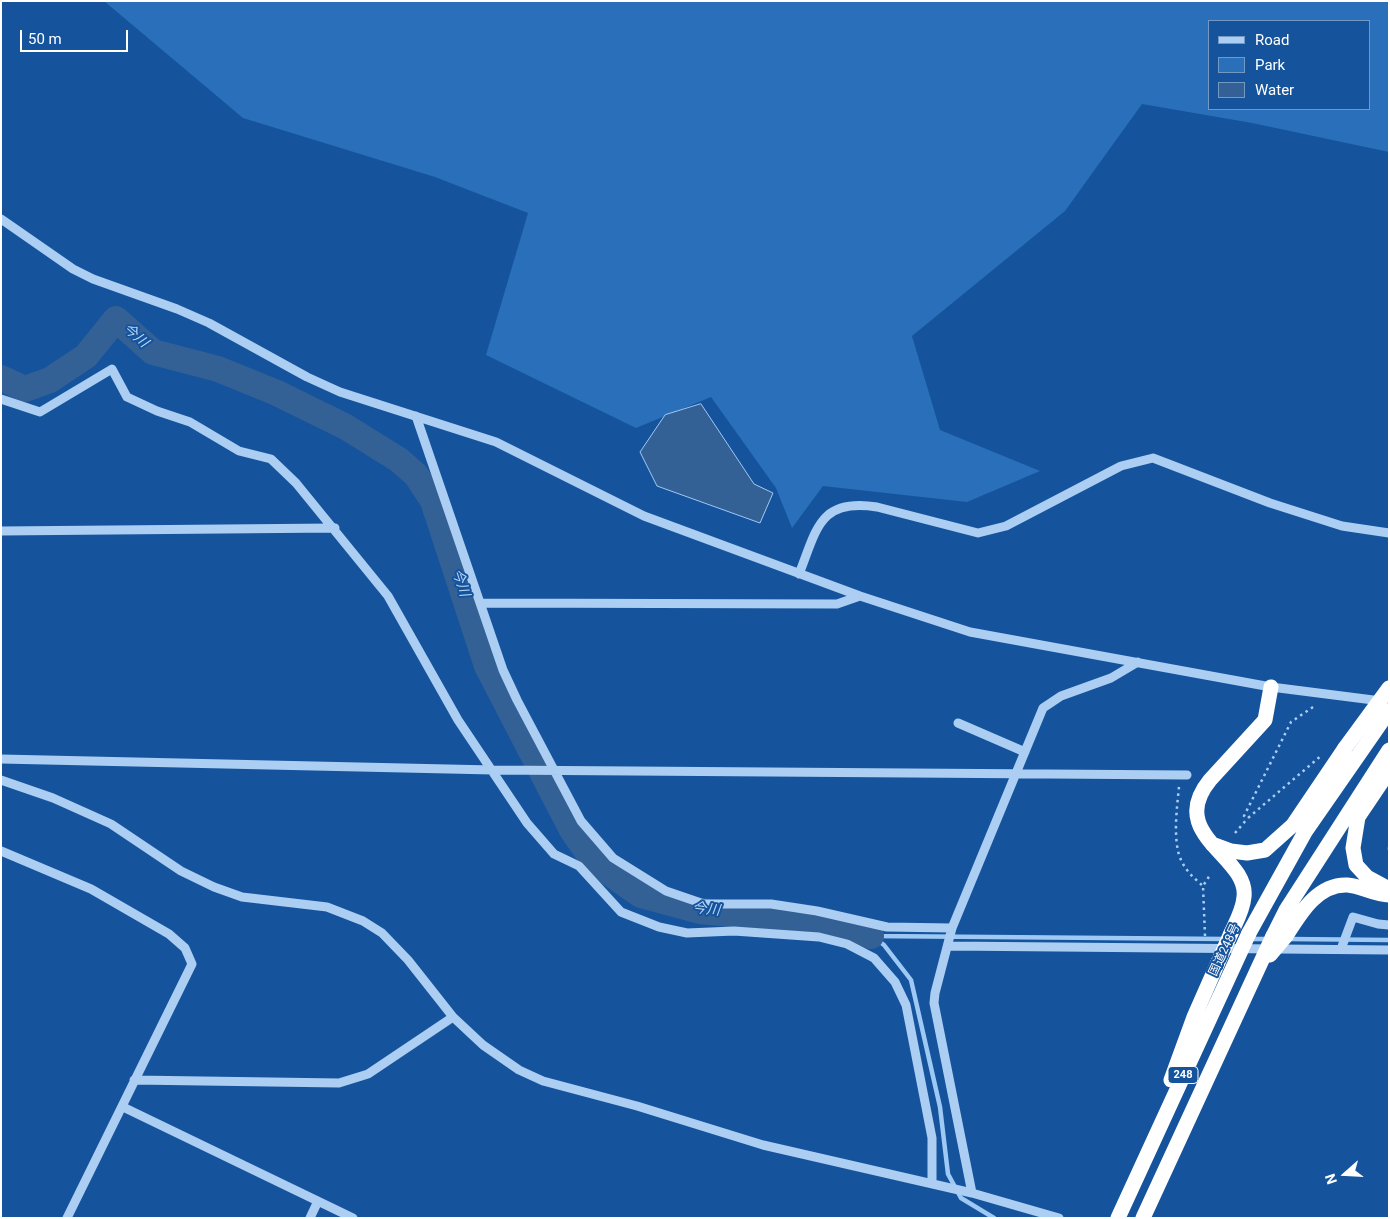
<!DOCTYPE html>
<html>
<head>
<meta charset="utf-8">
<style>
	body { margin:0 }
	#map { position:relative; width:1390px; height:1219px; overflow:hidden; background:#15549d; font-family:Roboto,sans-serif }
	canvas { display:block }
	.frame { position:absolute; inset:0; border:2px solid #fff; pointer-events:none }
	.legend { position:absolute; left:1208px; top:20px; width:162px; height:90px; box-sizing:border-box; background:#15549d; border:1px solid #7398c4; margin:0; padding:6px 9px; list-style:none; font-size:15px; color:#fff }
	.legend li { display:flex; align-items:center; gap:10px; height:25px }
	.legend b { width:25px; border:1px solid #7398c4 }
	.north { position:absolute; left:1320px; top:1149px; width:50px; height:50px; -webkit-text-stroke:4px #15549d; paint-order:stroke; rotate:251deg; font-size:14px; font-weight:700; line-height:20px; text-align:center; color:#fff }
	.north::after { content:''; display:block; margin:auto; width:18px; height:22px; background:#fff; clip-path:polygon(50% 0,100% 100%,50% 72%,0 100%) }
	.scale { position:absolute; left:20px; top:30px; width:108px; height:22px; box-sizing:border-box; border:2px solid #fff; border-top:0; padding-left:6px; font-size:15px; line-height:18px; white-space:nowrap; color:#fff; -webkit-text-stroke:4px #15549d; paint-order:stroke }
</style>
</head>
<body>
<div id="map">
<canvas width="1390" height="1219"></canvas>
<div class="frame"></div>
<ul class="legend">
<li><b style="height:6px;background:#accef3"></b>Road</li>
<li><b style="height:14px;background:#296fba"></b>Park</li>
<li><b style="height:14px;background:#346195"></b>Water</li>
</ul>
<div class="north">N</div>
<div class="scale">50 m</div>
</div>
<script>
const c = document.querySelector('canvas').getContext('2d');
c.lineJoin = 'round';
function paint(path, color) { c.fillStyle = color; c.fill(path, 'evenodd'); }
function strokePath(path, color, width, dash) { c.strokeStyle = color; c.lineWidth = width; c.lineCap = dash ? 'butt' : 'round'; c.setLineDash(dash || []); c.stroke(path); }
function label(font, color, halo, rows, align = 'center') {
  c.font = font + ' Roboto,"Noto Sans JP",sans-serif'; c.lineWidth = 4; c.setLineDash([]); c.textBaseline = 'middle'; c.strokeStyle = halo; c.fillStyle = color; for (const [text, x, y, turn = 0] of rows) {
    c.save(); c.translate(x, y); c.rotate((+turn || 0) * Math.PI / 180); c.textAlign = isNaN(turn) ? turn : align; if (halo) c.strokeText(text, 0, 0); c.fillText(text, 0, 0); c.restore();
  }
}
const green = new Path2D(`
	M104,1h1285v151l-137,-29 -110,-19 -77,107 -153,125 28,94 100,41 -73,31 -144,-16 -31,42 -16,-40 -65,-91 -75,31 -150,-73 42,-142 -93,-36 -192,-59zM1209,21h160v88h-160z`);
const water = new Path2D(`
	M701,404l53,80 19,9 -13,30 -103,-37 -17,-34 25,-37z`);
const stream = new Path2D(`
	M871,936l354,3
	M872,936l12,9 27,35 29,127 8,67 13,24 33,20
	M1250,939h18
	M1288,939l101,1`);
const river = new Path2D(`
	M1,378l24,11 25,-9 36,-24 30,-37 37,33 65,17 59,24 69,34 53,33 17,15 17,26 54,165 85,164 23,33 46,32 59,16 133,13 38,12`);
const path = new Path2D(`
	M1313,707l-22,15 -47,94 4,2 74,-63
	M1179,787c-2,20 -7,57 3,75 5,10 13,17 21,24
	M1235,833l13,-15
	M1389,847v3
	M1205,936l-2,-50 7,-11`);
const minor = new Path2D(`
	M1,219l72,50 20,10 84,30 32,14 98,54 33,15 156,50 148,74 216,80 110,36 301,55 118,15
	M1,399l39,13 72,-43 15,28 30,14 33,11 49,29 32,8 25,24 92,113 70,124 69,103 27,31 25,12 42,46 38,15 28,6 47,-2 85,6 28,7 27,14 21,24 11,23 26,133v46
	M416,416l87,254 14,30 64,121 32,37 53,33 38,13h67l46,7 70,16 65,1
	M1,531l334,-3
	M799,574c18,-45 20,-76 78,-67l101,26 28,-7 115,-60 32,-8 117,45 72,23 47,7
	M480,603l357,1 23,-8
	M958,723l67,29
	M1,759l492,11 694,5
	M1,780l52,18 58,26 70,47 33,16 28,10 85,10 36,14 19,12 26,27 45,57 30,28 36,25 24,11 94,25 126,39 209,48 87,25
	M1,851l90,38 78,45 16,14 7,16 -125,254
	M948,946l441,4
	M1341,949l12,-32 25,7 11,1
	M134,1080l205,3 29,-9 85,-57
	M123,1107l230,111
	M972,1193l-38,-190 1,-10 17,-65 91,-220 18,-12 50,-18 27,-16
	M310,1218l8,-17`);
const highway = new Path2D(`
	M1389,771l-31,46 -5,31 3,17 11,12 22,12
	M1212,844l19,7 16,2 18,-3 28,-25 52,-77
	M1231,933c5,-11 12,-23 13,-36 5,-41 -79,-62 -34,-117l55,-60 6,-33
	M1249,933l56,-101 84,-121
	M1273,936l13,-26 103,-160
	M1286,936c14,-22 31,-52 61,-51 15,1 27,10 42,10`);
const highwayBridge = new Path2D(`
	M1345,748l44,-60
	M1270,955l16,-19
	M1171,1080l23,-63 37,-84
	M1118,1218l131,-285
	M1143,1218l130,-282`);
const shields = [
	[1183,1075,30]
];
const shieldNames = [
	["248",1183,1075]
];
const streetNames = [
	["国道248号",1225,950,-65]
];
const waterNames = [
	["今川",135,336,41],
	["今川",460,583,72],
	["今川",706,910,6]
];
paint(green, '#296fba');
paint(water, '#346195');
strokePath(water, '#9fc9f5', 1);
strokePath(stream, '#9fc9f5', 4.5);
strokePath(river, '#346195', 26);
strokePath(path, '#accef3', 2.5, [2.5, 4]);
strokePath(minor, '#accef3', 9);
strokePath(highway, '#fff', 15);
strokePath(highwayBridge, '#fff', 15);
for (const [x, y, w] of shields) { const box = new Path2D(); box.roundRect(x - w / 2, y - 8.5, w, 17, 4); c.fillStyle = '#15549d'; c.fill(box); strokePath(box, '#fff', 1); }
label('bold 11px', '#fff', null, shieldNames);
label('12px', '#fff', '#15549d', streetNames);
label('italic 14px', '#b9d8f9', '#15549d', waterNames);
</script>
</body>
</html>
